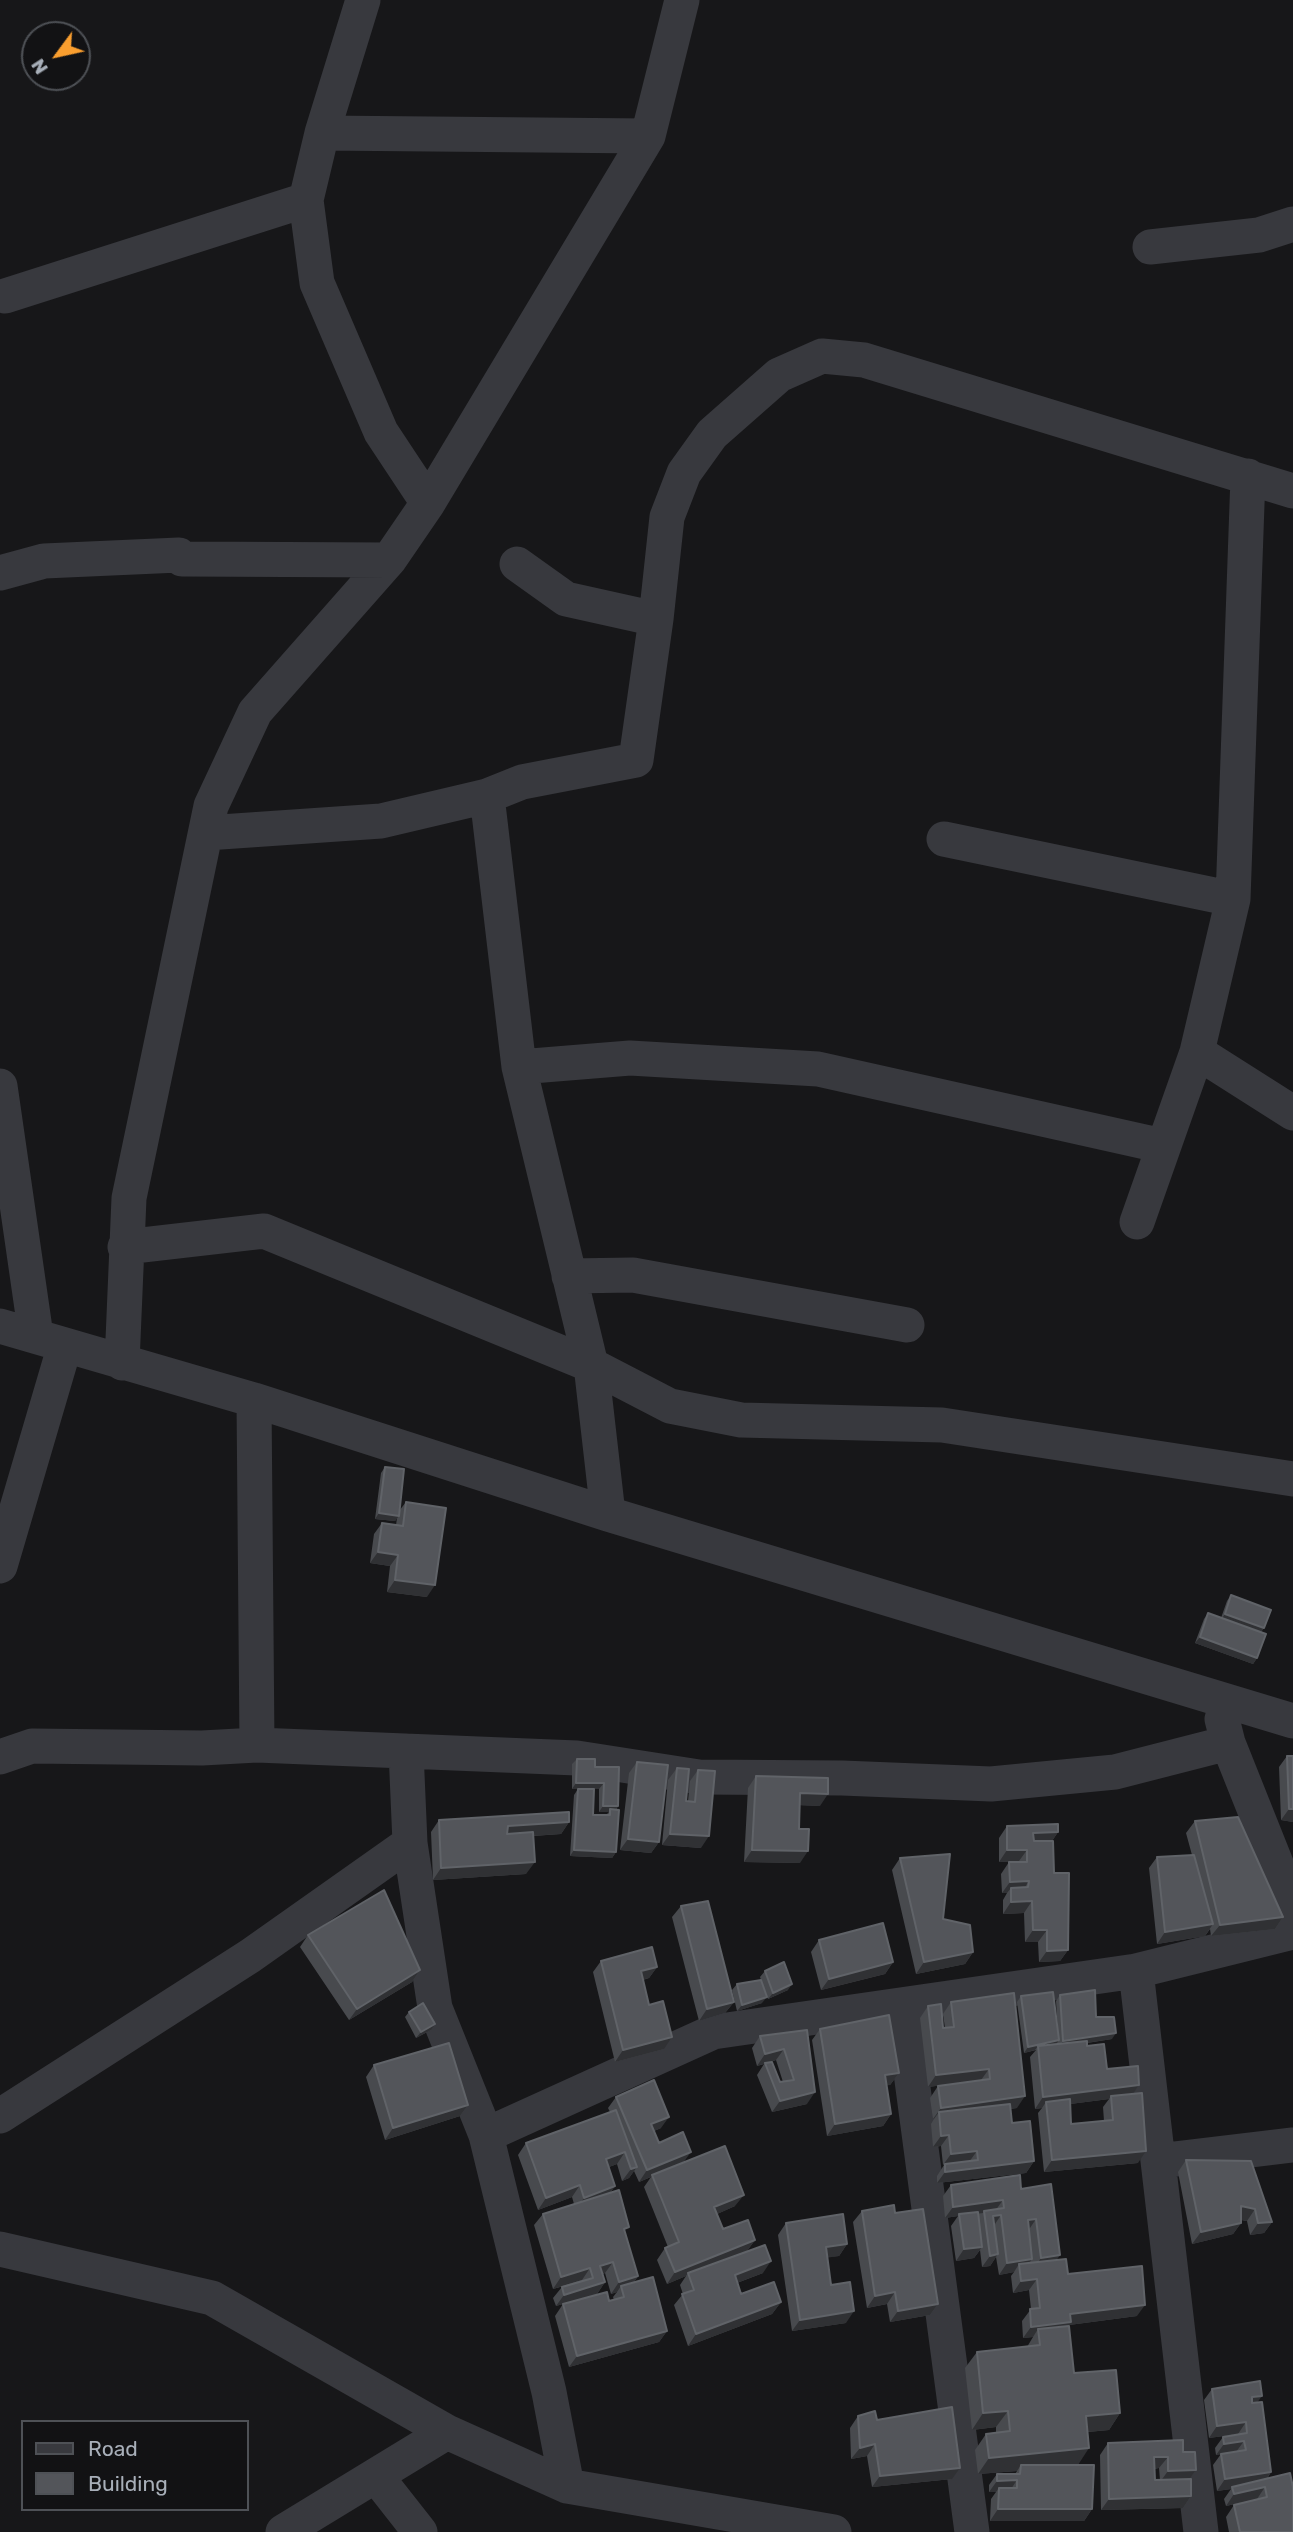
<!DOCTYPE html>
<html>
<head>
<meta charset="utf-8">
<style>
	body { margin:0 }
	#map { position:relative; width:1293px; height:2532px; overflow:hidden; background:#171719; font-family:Rubik,sans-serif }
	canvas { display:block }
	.legend { position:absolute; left:21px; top:2420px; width:228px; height:91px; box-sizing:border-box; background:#121214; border:2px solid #4e5156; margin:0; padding:9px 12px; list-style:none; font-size:21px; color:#a8afb9 }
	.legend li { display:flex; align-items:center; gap:14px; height:35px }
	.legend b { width:35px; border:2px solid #4e5156 }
	.north { position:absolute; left:21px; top:21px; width:70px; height:70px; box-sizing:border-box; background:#121214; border:2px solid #4e5156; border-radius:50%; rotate:237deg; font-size:19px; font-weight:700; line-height:28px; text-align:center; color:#a8afb9 }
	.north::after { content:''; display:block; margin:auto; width:24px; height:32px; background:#f99e2f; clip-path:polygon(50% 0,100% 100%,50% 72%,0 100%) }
</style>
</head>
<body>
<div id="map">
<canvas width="1293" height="2532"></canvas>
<ul class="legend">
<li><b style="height:9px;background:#38393e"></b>Road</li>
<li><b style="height:19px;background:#53555a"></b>Building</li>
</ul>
<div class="north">N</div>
</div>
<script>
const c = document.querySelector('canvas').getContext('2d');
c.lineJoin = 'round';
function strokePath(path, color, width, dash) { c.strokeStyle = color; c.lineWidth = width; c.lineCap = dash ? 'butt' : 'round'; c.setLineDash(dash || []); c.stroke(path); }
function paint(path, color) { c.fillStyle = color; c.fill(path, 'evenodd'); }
const street = new Path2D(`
	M363,0l-41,133 -16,67 11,83 64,149 47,71
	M322,133l326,3
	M1150,247l109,-12 34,-11
	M5,296l301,-96
	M517,564l49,35 90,20
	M0,573l44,-12 135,-6 3,4 207,1
	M487,796l32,271 72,298 17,149
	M206,833l175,-12 106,-25 35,-14 114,-22 20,-141 11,-102 17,-44 28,-39 67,-59 43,-19 42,4 429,131
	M944,839l289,60
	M1197,1052l96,61
	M519,1067l111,-9 188,11 345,77
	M0,1086l36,250
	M1137,1222l60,-170 36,-153 15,-423
	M125,1247l139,-16 327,134 79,41 71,14 201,5 351,54
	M569,1276l64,-1 274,50
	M0,1326l254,74 354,114 685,207
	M122,1363l7,-165 82,-392 44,-94 134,-152 39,-57 220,-367 34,-136
	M254,1400l3,345
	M0,1566l65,-221
	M1222,1719l6,24 65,163
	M406,1751l4,92 25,165 51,127 63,257 18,94
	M0,1757l32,-11 170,2 55,-3 320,13 122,19 143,1 149,6 124,-12 113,-29
	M1136,1971l65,561
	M902,2005l70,527
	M0,2116l250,-160 160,-113
	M486,2135l227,-103 423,-61 157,-39
	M1159,2161l134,-16
	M0,2249l212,49 235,134 120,54 267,46
	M376,2476l44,56
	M283,2532l164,-100`);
const wall = new Path2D(`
	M385,1467l14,44 7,-9 21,95 -40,-5 3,-26 -20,-3 4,-29 8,-11 14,2 1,-7 -2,3 -20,-2 6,-46z
	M1231,1595l33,33 -3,4 -4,26 -4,6 -58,-21 9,-24 4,-6 13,5 6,-17z
	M1287,1756h6v66l-12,-2 -2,-53z
	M577,1759l18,8 23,39 -2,4v42l-4,6 -42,-2 4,-61 4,-6h-6v-25zM587,1789h12v23h10l-3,3h-13z
	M637,1762l22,80 -8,11 -31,-3 9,-77z
	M677,1768l9,33h2l2,-20 8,-11 3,78 -39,-3 6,-65z
	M756,1776l64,30 -20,-1 -1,24 1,34 -56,-1 4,-74z
	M439,1820l130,2 -8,12 -28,2 -7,38 -93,6 -2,-48z
	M1195,1821l88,96 -8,12 -64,7 -1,-7 -5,7 -48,8 -8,-76 8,-11 35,-2 -6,-22z
	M1007,1826l51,6 -6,9 2,32 14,77 -8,11 -21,1 -1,-20h-13l-1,-29 -21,1v-14l4,-7h-5l-1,-19 8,-12 10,-1 -20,1v-24z
	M900,1858l43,61 30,33 -8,12 -49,10 -24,-104z
	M681,1906l53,96 -9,11 -26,8 -27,-104z
	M308,1935l112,35 -8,12 -63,38 -49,-73z
	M819,1940l74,22 -8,12 -64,16 -10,-38z
	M601,1961l56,6 -8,11 -6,2 6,25 15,44 -49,13 -22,-90z
	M765,1971l23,19 -20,9 -8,-22z
	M737,1984l25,19 -25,8 -5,-21z
	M1060,1995l36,22 16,22 -25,4v3l20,23 32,16 -6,8 5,70 -94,9 -6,-59 4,-5 -7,1 -5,-52 6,-7 -12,3 -7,-51 4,-6 37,37 -2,-32zM1109,2099l-6,8 1,14 -33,3 -1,-20z
	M951,2002l66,106 -7,1 2,14 22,38 -8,12 -89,10v-7l7,-11h-1l-2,-19 -8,1 -2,-23 3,-5h-1l-3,-21 8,-12 21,-3 -31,4 -8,-69 8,-12 15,22h2l-2,-14z
	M409,2012l22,18 -15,8 -11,-21z
	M820,2029l79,44 -9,12h-4l5,29 -8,12 -56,10 -15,-96z
	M807,2030v74l-35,8 -15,-37 7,-11 -7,2 -5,-18 8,-12zM776,2060l7,22h-3l-12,-19z
	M374,2065l94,40 -8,11 -75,24 -19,-63z
	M616,2097l45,31 -7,3 5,12 76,63 -18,8 6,15 32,11 -8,11 16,22 -26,10 4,11 40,8 -9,12 -84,32 -14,-41 9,-11 -3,-9 6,-9 -19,8 -10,-24 8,-12 3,-1 -24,-60 7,-10 -12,5 -5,-11 -5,7 -7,3 -5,-17 -8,3 6,19 -5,7 15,39 13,44 -4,6 33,49 -8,11 -90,25 -14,-51 8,-12 46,-3 5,-1 -1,-3 4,-5 -6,2 -6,-21 -2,1 2,8 -8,12 -41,12 -3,-8 9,-11 20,-6 -29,8 -19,-64 9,-11 31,-10 -2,-7 -34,13 -20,-55 8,-12 84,-31 -2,-4z
	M1186,2160l86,62 -8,11 -14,2 -3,-14 -6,-1v3l-8,11 -41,10 -14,-72z
	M951,2185l70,4 36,71 11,14 69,42 -68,9 -1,1 6,47 46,40 -11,17 -21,2 -10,33h-8l22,44 -8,12h-94l1,-22 5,-7h-7v-7l8,-11h18l2,-3 -39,3 -3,-24 11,-16 10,-2v-5l-24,3 -7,-62 12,-16 50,-5 6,-10 -10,1 -1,-17 9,-12 -2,-19 -16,3 -2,-17 3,-4 -15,3 -3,-18 -6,9 -8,1 -2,-17 -6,8 -18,3 -5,-35 7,-10 -13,2 -2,-22z
	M862,2211l33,2 43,91 -8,11 -40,7 -3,-18 -20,4 -14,-86z
	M786,2223l61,21 -8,12 -12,1 4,28 15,38 -54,8 -14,-96z
	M1212,2389l45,14 14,69 -4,7 26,53h-64l-3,-15 8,-12 23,-6 -31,7 -2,-7 7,-10 -14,2 -4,-26 8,-11 -5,1 -1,-7 8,-11 15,-3 -29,4 -5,-38z
	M858,2416l19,4 75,59 -80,8 -5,-31 -16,3 -1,-31z
	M1108,2443l75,9 13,18 -7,9 2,17 -8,12 -82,2 -1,-55zM1159,2468l1,12h-5l-1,-11z`);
const shadedWall = new Path2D(`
	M379,1513l20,3 -4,5 -20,-2z
	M378,1552l20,3 -8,11 -20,-3z
	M395,1580l40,5 -8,12 -40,-5z
	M1225,1614l39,14 -5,6 -38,-14z
	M1200,1637l57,21 -4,6 -58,-21z
	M576,1783h28l-5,6h-27z
	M800,1793l28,1 -8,12 -28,-1z
	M603,1806h15l-4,6 -4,-3 -1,3h-10z
	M1289,1809h4v13l-12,-2z
	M569,1822l-8,12 -61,4 8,-12z
	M1058,1832l-8,12 -25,1 8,-12z
	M670,1834l39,2 -8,12 -39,-3z
	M628,1839l31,3 -8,11 -31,-3z
	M574,1850l42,2 -4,6 -42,-2z
	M752,1850l56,1 -8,12 -56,-1z
	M1007,1850h20l-8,11 -20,1z
	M535,1862l-9,12 -93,6 8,-12z
	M1029,1881l-8,12 -10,-5 -4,5h-5l8,-11z
	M1032,1901l-8,12 -21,1 8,-12z
	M1283,1917l-8,12 -64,7 9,-11z
	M1213,1924l-8,12 -48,8 8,-12z
	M1033,1930h14l-9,12h-13z
	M1068,1950l-8,11 -21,1 8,-11z
	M973,1952l-8,12 -49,10 8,-12z
	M893,1962l-8,12 -64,16 8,-11z
	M657,1967l-8,11 -16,4 8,-11z
	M420,1970l-8,12 -63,38 8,-11z
	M792,1984l-4,6 -20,9 5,-6z
	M767,1997l-5,6 -25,8 5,-6z
	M734,2002l-9,11 -26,8 8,-12z
	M435,2024l-4,6 -15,8 5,-6z
	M1116,2033l-4,6 -53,8 4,-6z
	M672,2037l-8,12 -49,13 8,-12z
	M1059,2040l-4,6h-17l-3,4 -11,3 4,-6z
	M784,2049l-8,11 -19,6 8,-12z
	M989,2069l-8,11 -53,7 8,-12z
	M899,2073l-9,12 -14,2 9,-12z
	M1139,2085l-8,12 -20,-1 -2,3 -62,8 -1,-5 -4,6 -7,1 8,-12z
	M815,2092l-8,12 -35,8 8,-11z
	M1025,2096l-8,12 -77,10 -1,-6 -5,7h-1l8,-11z
	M468,2105l-8,11 -75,24 8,-12z
	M891,2114l-8,12 -56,10 8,-12z
	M669,2117l-8,11 -18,8 8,-12z
	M949,2135l-8,11 -8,1 8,-11z
	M977,2151l-8,11 -26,3 8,-11z
	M1146,2151l-8,12 -94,9 8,-12z
	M625,2152l-8,12 -19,7 8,-12z
	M691,2152l-8,11 -44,19 8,-12z
	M1034,2161l-8,12 -89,10 8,-11z
	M637,2167l-8,11 -7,3 9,-12z
	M580,2185l-8,12 -34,13 8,-12z
	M615,2186l-8,11 -31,12 8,-11z
	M744,2195l-9,11 -29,13 8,-12z
	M1003,2200l-8,11h-11l-1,2 -23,3 -1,-2 -1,2 -13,2 8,-11z
	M1241,2206l14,3 -8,12 -14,-3z
	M1001,2215l-8,12v-11z
	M1036,2219l-8,12v-11z
	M1272,2222l-8,11 -14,2 8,-12z
	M1241,2223l-8,11 -41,10 9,-12z
	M755,2240l-8,11 -59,22 -2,3 -19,8 8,-12z
	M847,2244l-8,12 -21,3 8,-12z
	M982,2247l-8,11 -18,3 8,-12z
	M998,2254l-8,12 -8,1 8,-11z
	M1060,2255l-8,12 -19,2 8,-11z
	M1032,2259l-8,12 -5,-7 -5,8 -15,3 8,-12z
	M771,2261l-8,12 -37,14 9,-12z
	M613,2262l-8,11 -13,4 8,-11z
	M590,2268l-8,12 -29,9 8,-12z
	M638,2276l-8,12 -9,-2 -4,6 -6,2 8,-12z
	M1037,2279l-8,11 -16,3 8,-12z
	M605,2282l-8,12 -41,12 8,-11z
	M895,2292l-8,12 -20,4 8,-12z
	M781,2302l-9,12 -84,32 8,-12z
	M938,2304l-8,11 -40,7 8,-11z
	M1145,2305l-8,11 -68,9 -6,8 -25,-4 -5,8 -10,1 8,-11 39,-13z
	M854,2311l-8,12 -54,8 8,-11z
	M667,2331l-8,11 -90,25 8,-11z
	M1262,2396l-8,11 -10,2 8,-12z
	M1008,2411l-12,16 -24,3 11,-17z
	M1120,2413l-11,17 -34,3 11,-17z
	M1246,2422l-8,12 -29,4 8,-12z
	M1244,2441l-8,11 -20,3 8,-11z
	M875,2444l-8,12 -16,3 9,-11z
	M1089,2448l-11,17 -58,5 1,-5 -4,6 -39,3 11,-16z
	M1154,2457h14l-9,11 -13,1z
	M960,2468l-8,11 -80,8 8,-11z
	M1196,2470l-8,11 -28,1 8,-11z
	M1271,2472l-8,12 -31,3 -1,2 -14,2 8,-12z
	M1017,2480l-8,12 -10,-4 -3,4h-7l8,-11z
	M1265,2487l-8,12 -31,7 8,-12z
	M1191,2496l-8,12 -82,2 8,-11z
	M998,2509h94l-8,12h-94z`);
const building = new Path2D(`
	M385,1467l19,2 -5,47 -20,-3z
	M406,1502l40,6 -11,77 -40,-5 3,-25 -20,-3 4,-29 21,3z
	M1231,1595l40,15 -7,18 -39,-14z
	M1208,1613l58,21 -9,24 -57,-21z
	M1287,1756h6v53h-4z
	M577,1759h18v8h24l-1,39h-15l1,-23h-28z
	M637,1762l31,3 -9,77 -31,-3z
	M677,1768l12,1 -3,32 9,1 3,-32 17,1 -6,65 -39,-2z
	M756,1776l72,2v16l-28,-1 -1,36h10l-1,22 -56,-1z
	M578,1789h16l-1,26h17v-6l9,1 -3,42 -42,-2z
	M569,1812v10l-61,4 -1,8 26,-2 2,30 -94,6 -2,-48z
	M1238,1817l45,100 -63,8 -25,-104z
	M1058,1824v8l-25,1 1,8h19l1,32h15l-1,77 -21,1v-21h-14l-1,-29 -21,1v-14l17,-1 1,-6 -19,1 -1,-20h18v-12h-20v-24z
	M950,1854l-7,65 27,6 3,27 -49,10 -24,-104z
	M1194,1855l19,69 -48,8 -8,-75z
	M384,1890l36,80 -63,39 -49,-74z
	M708,1901l26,101 -27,7 -26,-103z
	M883,1923l10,39 -64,17 -10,-39z
	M652,1947l5,20 -16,4 8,34 14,-4 9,36 -49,13 -22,-89z
	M784,1962l8,22 -19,9 -8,-22z
	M761,1980l6,17 -25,8 -5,-21z
	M1095,1990l1,27h18l2,16 -53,8 -3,-46z
	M1053,1992l6,48 -31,7 -7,-51z
	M1014,1993l11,103 -84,12 -3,-22 52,-7 -1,-10 -53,6 -8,-69 13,-2 2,24 11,-1 -3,-25z
	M423,2003l12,21 -14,8 -12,-20z
	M889,2015l10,58 -14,2 6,39 -56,10 -15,-95z
	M807,2030l8,62 -35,9 -15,-38 7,-1 8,20 14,-2 -10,-31 -19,5 -5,-18z
	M1087,2041v5l17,-2 3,25 31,-3 1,19 -96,12 -5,-51z
	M449,2043l19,62 -75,23 -19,-63z
	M654,2080l15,37 -18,7 8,19 24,-11 8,20 -44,18 -31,-73z
	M1142,2093l4,58 -94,9 -6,-58 24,-3 1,25 42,-4 -2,-24z
	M1010,2104l2,19 18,-2 4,40 -89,11v-8l33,-4 -1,-9 -26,3 -2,-19 -8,1 -2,-24z
	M616,2110l21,57 -6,2 -6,-17 -19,7 9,27 -31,12 -4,-13 -34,13 -20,-55z
	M725,2146l19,49 -30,12 9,22 25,-9 7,20 -80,32 -10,-24 14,-6 -27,-67z
	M1186,2160l65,1 21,61 -14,1 -3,-14 -14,-3v17l-40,9z
	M1020,2175l1,14 30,-5 9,71 -19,3 -5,-39 -8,1 4,39 -25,4 -6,-48 -8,1 5,38 -8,2 -6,-45 20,-3 -1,-8 -50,7 -2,-22z
	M619,2190l10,37 -5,2 14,47 -19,6 -6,-20 -13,4 5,16 -41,13 -2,-8 31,-9 -3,-10 -29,9 -18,-63z
	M894,2205l1,8 28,-4 15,95 -40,7 -3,-19 -20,4 -13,-85z
	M978,2212l4,35 -18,2 -5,-35z
	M843,2214l4,30 -21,3 5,38 19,-3 4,29 -54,9 -14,-97z
	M765,2245l6,16 -36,14 6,19 33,-12 7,20 -85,32 -14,-40 12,-4 -6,-17z
	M1066,2259l2,15 74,-8 3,39 -75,9 1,8 -40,5 -1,-18 10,-1 -3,-29 -16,2 -2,-17z
	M653,2277l14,54 -90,25 -14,-52 44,-12 2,9 15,-4 -3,-11z
	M1069,2326l5,47 42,-3 4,43 -34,3 3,32 -100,10 -3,-24 24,-3 -2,-20 -25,2 -6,-61 63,-7 -2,-16z
	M1260,2381l2,15 -10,1v6l10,-1 9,70 -46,7 -4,-25 25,-4 -2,-9 -20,3 -1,-7 24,-4 -1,-11 -29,4 -5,-37z
	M952,2407l8,61 -80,8 -5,-32 -15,4 -2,-32 17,-5 2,9z
	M1183,2440v12h12l1,18 -28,1v-14h-14l1,23 36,-1v17l-82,3 -1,-56z
	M1021,2465h73l-2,44h-94l1,-21h18v-8l-20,1v-7h23z
	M1290,2473l3,14v45h-53l-6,-27 33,-8 -2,-10 -31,7 -2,-7z`);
strokePath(street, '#38393e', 35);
paint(wall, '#484a4e');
paint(shadedWall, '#303134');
paint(building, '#53555a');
strokePath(building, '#606368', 2);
</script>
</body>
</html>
